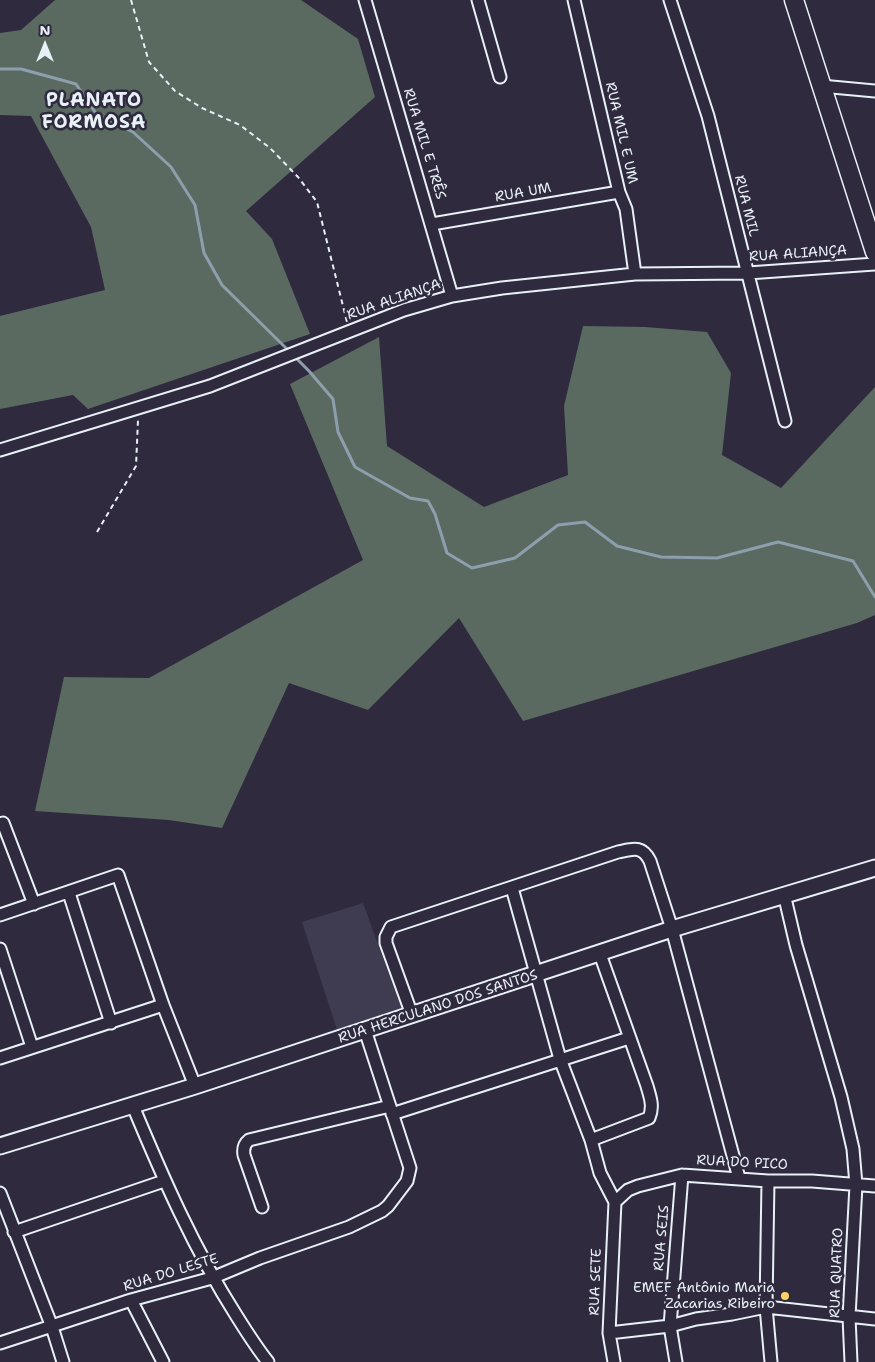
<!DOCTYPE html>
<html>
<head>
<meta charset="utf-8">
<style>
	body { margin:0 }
	#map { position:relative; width:875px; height:1362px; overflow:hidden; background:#2f2a3d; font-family:"Shantell Sans",sans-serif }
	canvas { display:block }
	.north { position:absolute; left:20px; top:20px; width:50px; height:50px; -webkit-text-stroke:4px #2f2a3d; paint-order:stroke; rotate:0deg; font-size:14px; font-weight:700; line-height:20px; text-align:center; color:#e8f1f8 }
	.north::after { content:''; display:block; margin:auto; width:18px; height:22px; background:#e8f1f8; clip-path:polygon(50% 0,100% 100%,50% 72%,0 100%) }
</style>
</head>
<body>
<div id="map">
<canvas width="875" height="1362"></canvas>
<div class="north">N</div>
</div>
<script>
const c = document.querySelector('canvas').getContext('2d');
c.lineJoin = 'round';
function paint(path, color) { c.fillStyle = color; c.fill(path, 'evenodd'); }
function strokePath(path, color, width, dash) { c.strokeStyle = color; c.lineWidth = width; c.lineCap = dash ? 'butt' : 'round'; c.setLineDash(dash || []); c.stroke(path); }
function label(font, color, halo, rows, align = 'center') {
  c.font = font + ' "Shantell Sans",sans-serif'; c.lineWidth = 5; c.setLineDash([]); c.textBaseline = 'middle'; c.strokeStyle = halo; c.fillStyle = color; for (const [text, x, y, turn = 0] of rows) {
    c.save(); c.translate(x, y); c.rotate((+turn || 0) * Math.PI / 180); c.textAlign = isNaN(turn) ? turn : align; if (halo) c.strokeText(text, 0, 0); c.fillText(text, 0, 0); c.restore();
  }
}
const built = new Path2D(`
	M363,903l40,110 -65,20 -36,-111z`);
const green = new Path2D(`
	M55,0h246l57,39 17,58 -129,114 26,28 38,95 -222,75 -15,-14 -73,14v-93l105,-26 -14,-63 -60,-111 -31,-1v-82l21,-3z
	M583,326l62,1 62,5 24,41 -9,82 59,33 94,-101v228l-18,8 -334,98 -64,-103 -91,92 -79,-27 -67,145 -53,-8 -134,-9 29,-134 85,1 214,-118 -73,-176 89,-47 8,109 97,61 84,-32 -4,-69z`);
const stream = new Path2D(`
	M0,69h21l55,15 21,31 36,17 38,35 24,38 9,48 18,32 67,66
	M294,356l15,15 24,28 5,33 17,35 55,31 18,3 7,13 12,39 25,15 43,-10 43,-33 27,-3 32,24 44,11 56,1 61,-16 75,19 22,36`);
const path = new Path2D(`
	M131,0l18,62 26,29 27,17 38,17 30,23 28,29 19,25 30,120
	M97,532l39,-66 2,-46`);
const street = new Path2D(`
	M365,0l87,296
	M478,0l22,77
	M574,0l45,192 7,17 9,65
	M670,0l38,116 77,305
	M821,86l54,5
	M432,224l187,-32
	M0,450l210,-64 194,-76 48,-14 50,-8 133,-14 113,-1 127,-9
	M0,824l3,-1 31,81
	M512,888l48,171 31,81
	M69,893l42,130
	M784,894l12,51 45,152 12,52 3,36 -7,132 2,45
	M0,915l118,-40 45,130 32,81
	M0,949l32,98
	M600,954l47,132c3,11 7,20 2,32l-58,22 9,33 15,29 -6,131 5,29
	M412,1015l-26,-72v-6l5,-10 227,-75c15,-3 24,-7 32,9l22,68 67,249
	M0,1058l163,-53
	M133,1106c30,72 61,143 103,209 10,16 20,32 32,47
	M392,1114l237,-76
	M768,1181l-2,126 5,55
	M0,1193l52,134 11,35
	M615,1202l13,-12 10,-4 44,-11 86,6h44l63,5
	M262,1207l-18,-52c-1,-6 0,-11 5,-15l141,-34
	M14,1232l150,-51
	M131,1300l32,62
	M609,1333l61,-7 26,-7 36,-5 34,-7 109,12
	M0,1343l131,-43 81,-22 48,-20 89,-31 33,-16 6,-5 19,-25 3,-13 -45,-138
	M676,1362l-6,-36 12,-151`);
const secondary = new Path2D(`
	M0,1146l195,-60 477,-157 203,-61`);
const primary = new Path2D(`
	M794,0l81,252`);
const markers = [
	[785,1296,5,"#ffd166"]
];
const streetNames = [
	["RUA MIL E UM",621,133,77],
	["RUA MIL E TRÊS",424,144,73],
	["RUA UM",523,193,-10],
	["RUA MIL",746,206,76],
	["RUA ALIANÇA",798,254,-4],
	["RUA ALIANÇA",394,300,-19],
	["RUA HERCULANO DOS SANTOS",438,1007,-18],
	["RUA DO PICO",742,1163,3],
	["RUA SEIS",662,1238,-85],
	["RUA DO LESTE",171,1273,-17],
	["RUA QUATRO",837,1273,-88],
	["RUA SETE",596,1282,-88]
];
const poiNames = [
	["EMEF Antônio Maria",775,1288],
	["Zacarias Ribeiro",775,1304]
];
const districtNames = [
	["PLANATO",94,101],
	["FORMOSA",94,123]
];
paint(built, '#3f3b51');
paint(green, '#5a6a61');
strokePath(stream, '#8d9ead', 3);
strokePath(street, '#e8f1f8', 15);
strokePath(secondary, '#e8f1f8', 19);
strokePath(primary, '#e8f1f8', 21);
strokePath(path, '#e8f1f8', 2, [5, 4]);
strokePath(street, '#2f2a3d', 11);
strokePath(secondary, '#2f2a3d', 15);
strokePath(primary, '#2f2a3d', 18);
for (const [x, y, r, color] of markers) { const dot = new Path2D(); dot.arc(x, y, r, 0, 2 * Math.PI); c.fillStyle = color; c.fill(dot); strokePath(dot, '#2f2a3d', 2); }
label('14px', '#e8f1f8', '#2f2a3d', streetNames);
label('14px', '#e8f1f8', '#2f2a3d', poiNames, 'right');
c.letterSpacing = '1px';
label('bold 19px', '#e8f1f8', '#2f2a3d', districtNames);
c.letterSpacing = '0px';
</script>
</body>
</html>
